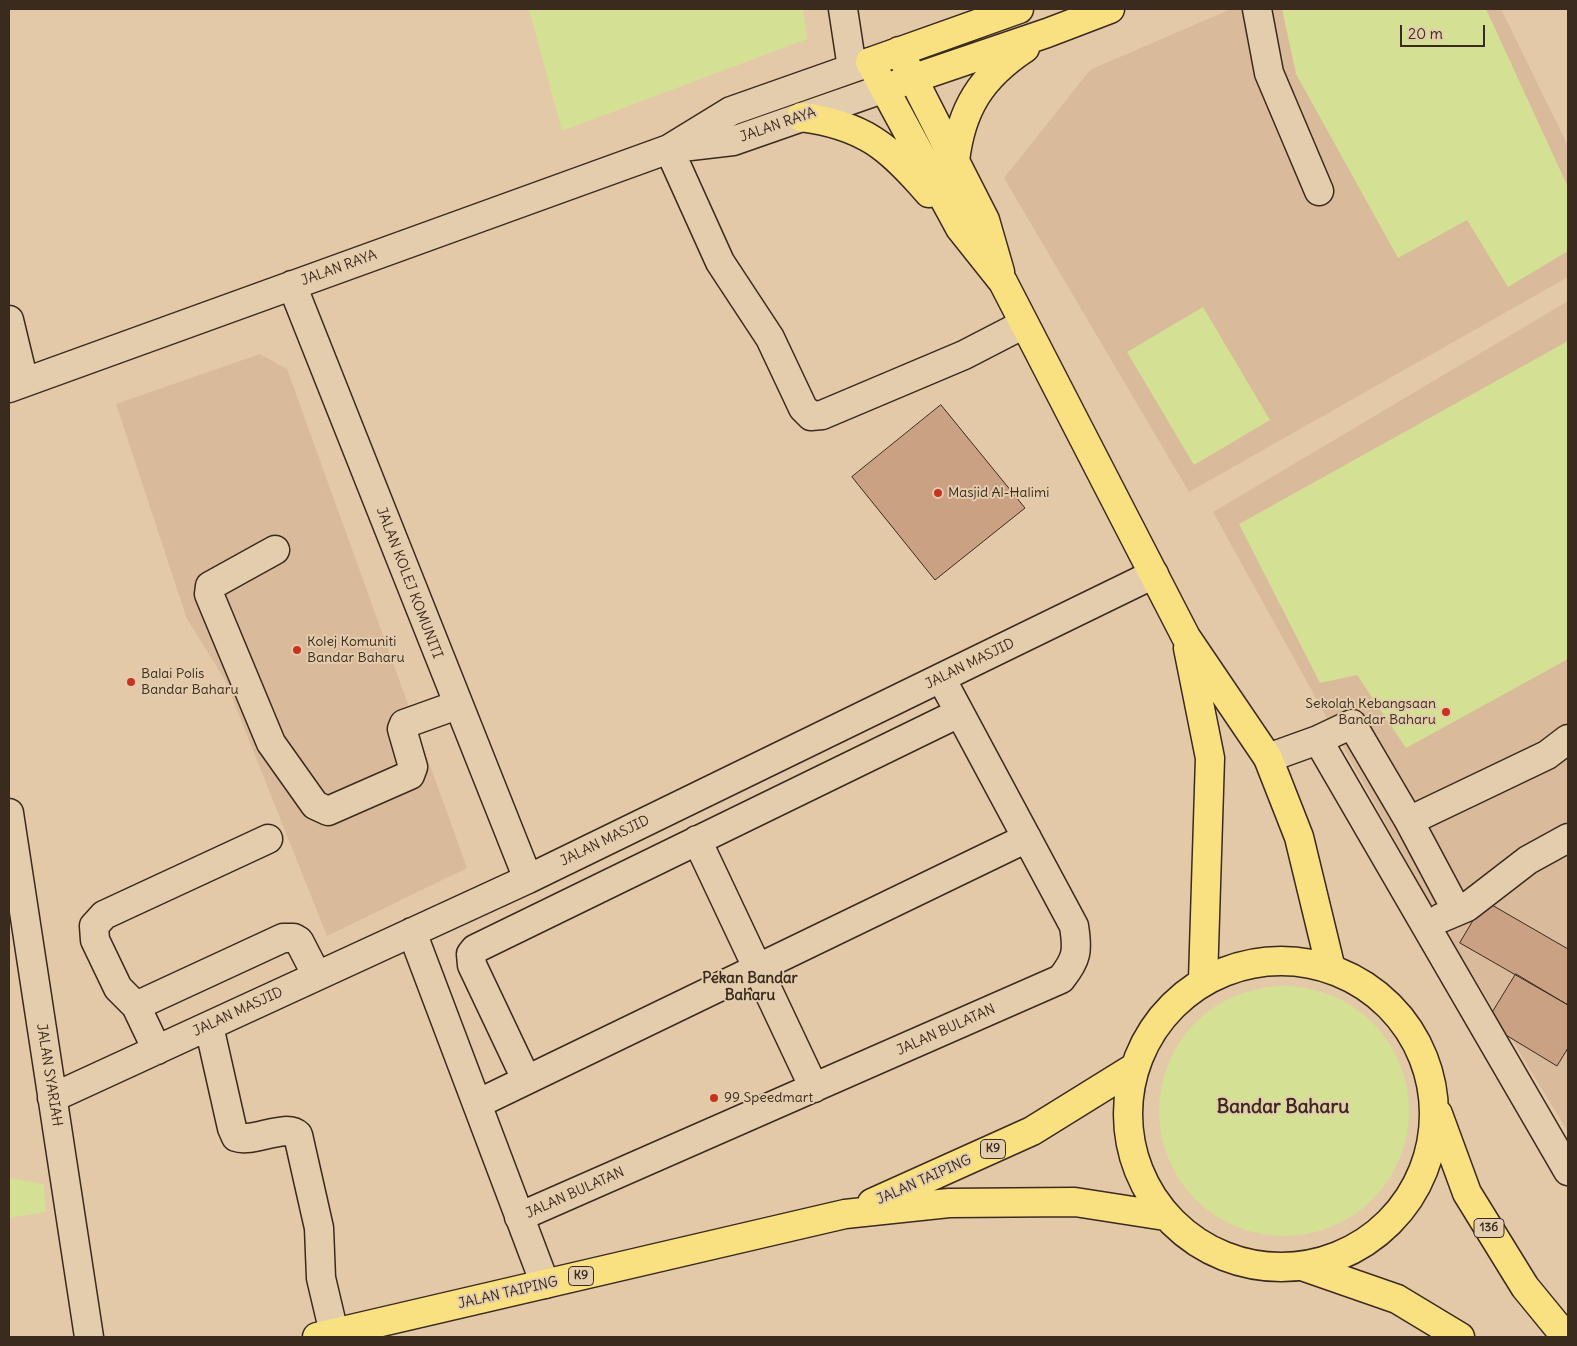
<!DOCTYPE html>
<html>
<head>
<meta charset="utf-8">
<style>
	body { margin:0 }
	#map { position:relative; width:1577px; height:1346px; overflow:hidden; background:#e4c9a8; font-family:Delius,sans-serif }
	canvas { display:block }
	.frame { position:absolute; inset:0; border:10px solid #3b2a1e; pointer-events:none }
	.scale { position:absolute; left:1400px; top:25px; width:85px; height:22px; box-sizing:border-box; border:2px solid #3b2a1e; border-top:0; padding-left:6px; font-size:15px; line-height:18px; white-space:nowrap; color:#3b2a1e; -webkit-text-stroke:4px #e3cdac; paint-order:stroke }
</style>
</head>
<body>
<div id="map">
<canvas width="1577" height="1346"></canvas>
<div class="frame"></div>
<div class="scale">20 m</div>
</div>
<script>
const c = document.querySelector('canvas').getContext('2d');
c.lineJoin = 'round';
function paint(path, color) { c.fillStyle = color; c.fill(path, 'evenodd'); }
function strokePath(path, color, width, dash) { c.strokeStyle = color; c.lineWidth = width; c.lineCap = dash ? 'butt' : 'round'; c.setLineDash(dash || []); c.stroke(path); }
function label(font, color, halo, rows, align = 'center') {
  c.font = font + ' Delius,sans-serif'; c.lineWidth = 4; c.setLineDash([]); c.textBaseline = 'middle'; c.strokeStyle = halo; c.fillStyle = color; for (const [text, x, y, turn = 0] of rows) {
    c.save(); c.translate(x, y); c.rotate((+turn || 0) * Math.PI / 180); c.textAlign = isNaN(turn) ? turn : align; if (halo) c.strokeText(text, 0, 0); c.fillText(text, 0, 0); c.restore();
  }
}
const built = new Path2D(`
	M1231,9h270l67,137v131l-379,215 -185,-314 86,-108z
	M1568,301v831l-133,-219 -222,-401z
	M260,354l27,15 180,499 -140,68 -102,-256 -38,-61 -71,-215z`);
const green = new Path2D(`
	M529,9h274l4,30 -245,92z
	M1282,9h204l82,178v64l-60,36 -41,-67 -69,38 -102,-184z
	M1203,307l67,113 -76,45 -67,-113z
	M1568,341v318l-162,89 -49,-73 -37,8 -81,-159z
	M1159 1111a125 125 0 1 1 250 0a125 125 0 1 1-250 0Z
	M9,1178l35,6 2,28 -37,6z`);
const building = new Path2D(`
	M941,405l84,103 -90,72 -83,-103z
	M1485,901l83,48v56l-108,-62z
	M1516,974l52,31v43l-11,18 -71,-43z`);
const minor = new Path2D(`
	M843,9l9,59
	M1257,9l12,64 50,118
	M673,148l60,-7 152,-53
	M669,149l51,113 50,76 33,70 8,8 11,-1 142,-60 60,-31
	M292,285l236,594
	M9,320l15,62
	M9,388l660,-239 62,-38 139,-49
	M275,550l-65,36 -1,8 62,149 44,62 13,6 82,-36 3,-8 -11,-38 2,-5 53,-19
	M1318,740l34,-16 57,97 48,90
	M1268,758l50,-18 250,431
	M9,813l80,524
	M1409,821l138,-66 21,-16
	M697,840l117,248
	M1441,918l26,-11 61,-47 40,-22
	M412,932l133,352
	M136,1006l-18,-18 -23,-48 -1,-14 10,-11 164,-76
	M209,1026l23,102 4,9c17,6 50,-14 62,-2l21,93 2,50 13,55
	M157,1050l-21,-44 147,-68h11l5,3 18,35
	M526,1079l-54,-114 -1,-11 4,-5 484,-236
	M52,1098l476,-219 626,-305
	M477,1104l550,-266
	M519,1217l542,-238c16,-20 17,-28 13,-53l-133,-248`);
const major = new Path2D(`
	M1019,9l-149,53 90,166 43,54 183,355 82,121 31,79 32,132
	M899,51l86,169 15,52
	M897,84l150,-51 63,-24
	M801,117c63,8 88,30 128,76
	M955,161c6,-52 26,-84 70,-113
	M1188,648l22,110 -7,222
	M1128 1114a153 153 0 1 1 306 0a153 153 0 1 1-306 0Z
	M1438,1114l29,79 58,94 41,50
	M872,1203l160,-72 100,-62
	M1305,1267l92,32 63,38
	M317,1337l528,-123 104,-11 126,-1 90,14`);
const markers = [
	[938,493,5,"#c8321e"],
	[297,650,5,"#c8321e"],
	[131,682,5,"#c8321e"],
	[1446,712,5,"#c8321e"],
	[714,1098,5,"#c8321e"]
];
const shields = [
	[993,1149,25],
	[1489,1228,30],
	[581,1276,25]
];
const shieldNames = [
	["K9",993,1149],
	["136",1489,1228],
	["K9",581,1276]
];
const streetNames = [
	["JALAN RAYA",778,125,-19],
	["JALAN RAYA",339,268,-20],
	["JALAN KOLEJ KOMUNITI",409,583,69],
	["JALAN MASJID",970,664,-26],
	["JALAN MASJID",605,841,-26],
	["JALAN MASJID",238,1012,-25],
	["JALAN BULATAN",946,1030,-24],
	["JALAN SYARIAH",49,1075,81],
	["JALAN TAIPING",924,1180,-24],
	["JALAN BULATAN",575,1193,-24],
	["JALAN TAIPING",508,1293,-13]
];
const poiNames = [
	["Masjid Al-Halimi",948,493],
	["Kolej Komuniti",307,642],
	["Bandar Baharu",307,658],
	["Balai Polis",141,674],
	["Bandar Baharu",141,690],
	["Sekolah Kebangsaan",1436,704,"right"],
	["Bandar Baharu",1436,720,"right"],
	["99 Speedmart",724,1098]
];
const neighbourhoodNames = [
	["Pekan Bandar",750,979],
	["Baharu",750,996]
];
const districtNames = [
	["Bandar Baharu",1283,1108]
];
paint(built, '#d9ba9a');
paint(green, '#d4e093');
paint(building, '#cba184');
strokePath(building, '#3b2a1e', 1);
strokePath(minor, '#3b2a1e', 31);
strokePath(major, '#3b2a1e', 31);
strokePath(minor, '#e3cdac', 28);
strokePath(major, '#f9e181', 28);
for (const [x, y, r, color] of markers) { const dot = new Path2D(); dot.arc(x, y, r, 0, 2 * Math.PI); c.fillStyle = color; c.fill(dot); strokePath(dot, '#e3cdac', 2); }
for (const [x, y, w] of shields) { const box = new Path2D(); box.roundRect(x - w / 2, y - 9.5, w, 19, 4); c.fillStyle = '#e3cdac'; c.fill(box); strokePath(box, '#3b2a1e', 1); }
label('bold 12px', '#3b2a1e', null, shieldNames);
label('14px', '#3b2a1e', '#e3cdac', streetNames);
label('14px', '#3b2a1e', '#e3cdac', poiNames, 'left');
label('bold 15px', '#3b2a1e', '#e3cdac', neighbourhoodNames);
label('bold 19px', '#3b2a1e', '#e3cdac', districtNames);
</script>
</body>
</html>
